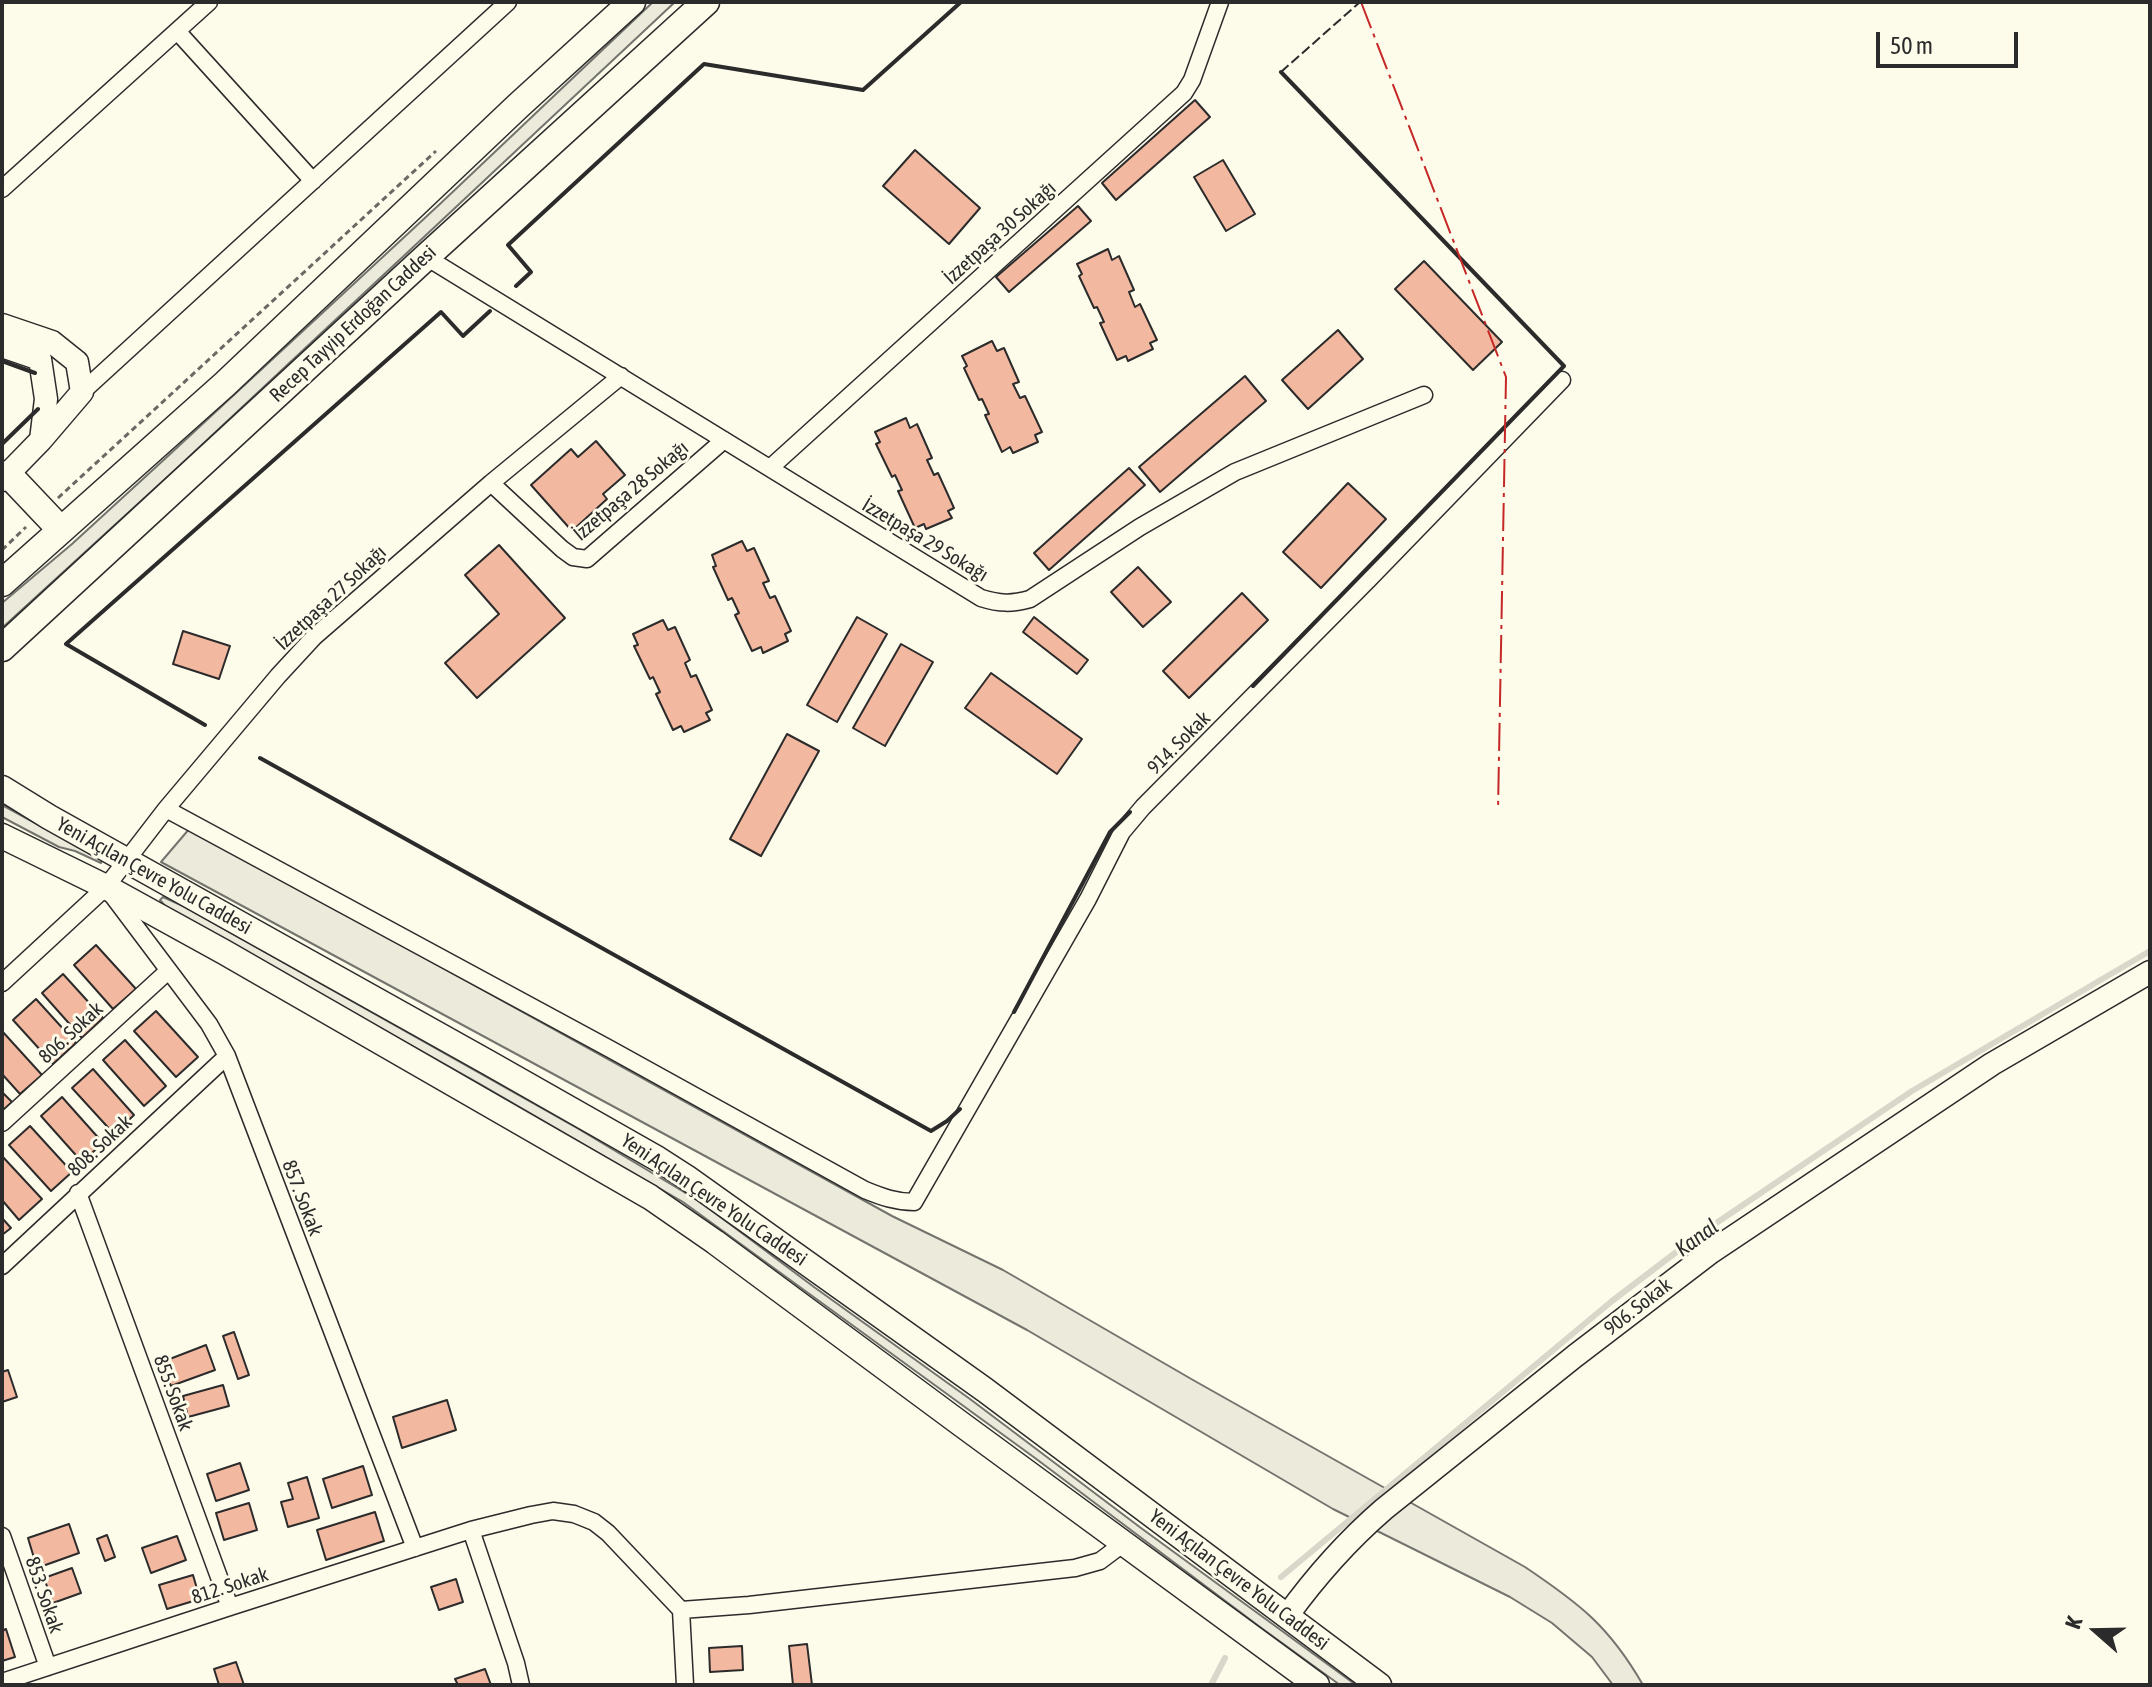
<!DOCTYPE html>
<html>
<head>
<meta charset="utf-8">
<style>
	body { margin:0 }
	#map { position:relative; width:2152px; height:1687px; overflow:hidden; background:#fdfbea; font-family:"Asap Condensed",sans-serif }
	canvas { display:block }
	.frame { position:absolute; inset:0; border:4px solid #2b2b2b; pointer-events:none }
	.north { position:absolute; left:2056px; top:1591px; width:80px; height:80px; -webkit-text-stroke:6px #fdfbea; paint-order:stroke; rotate:290deg; font-size:22px; font-weight:700; line-height:32px; text-align:center; color:#2b2b2b }
	.north::after { content:''; display:block; margin:auto; width:28px; height:36px; background:#2b2b2b; clip-path:polygon(50% 0,100% 100%,50% 72%,0 100%) }
	.scale { position:absolute; left:1876px; top:32px; width:142px; height:36px; box-sizing:border-box; border:4px solid #2b2b2b; border-top:0; padding-left:10px; font-size:24px; line-height:28px; white-space:nowrap; color:#2b2b2b; -webkit-text-stroke:6px #fdfbea; paint-order:stroke }
</style>
</head>
<body>
<div id="map">
<canvas width="2152" height="1687"></canvas>
<div class="frame"></div>
<div class="north">K</div>
<div class="scale">50 m</div>
</div>
<script>
const c = document.querySelector('canvas').getContext('2d');
c.lineJoin = 'round';
function paint(path, color) { c.fillStyle = color; c.fill(path, 'evenodd'); }
function strokePath(path, color, width, dash) { c.strokeStyle = color; c.lineWidth = width; c.lineCap = dash ? 'butt' : 'round'; c.setLineDash(dash || []); c.stroke(path); }
function label(font, color, halo, rows, align = 'center') {
  c.font = font + ' "Asap Condensed",sans-serif'; c.lineWidth = 6; c.setLineDash([]); c.textBaseline = 'middle'; c.strokeStyle = halo; c.fillStyle = color; for (const [text, x, y, turn = 0] of rows) {
    c.save(); c.translate(x, y); c.rotate((+turn || 0) * Math.PI / 180); c.textAlign = isNaN(turn) ? turn : align; if (halo) c.strokeText(text, 0, 0); c.fillText(text, 0, 0); c.restore();
  }
}
const green = new Path2D(`
	M653,2h22l-500,468 -173,158v-25l70,-59 96,-88 273,-253z
	M2,805l100,54 -1,4 -26,-12 -16,-4 -57,-30z
	M190,828l702,388 111,54 190,110 332,187c55,37 84,59 118,118h-30l-21,-28 -40,-34 -42,-26 -177,-88 -306,-179 -866,-468z
	M163,897l20,9 394,222 122,73 115,86 156,112 171,129 215,157h-16l-80,-58 -225,-169 -352,-256 -203,-118 -314,-177 -6,-7z`);
const stream = new Path2D(`
	M1281,1577l331,-276 88,-67 212,-143 238,-140
	M1211,1685l14,-27`);
const building = new Path2D(`
	M1195,100l15,17 -94,83 -14,-17z
	M915,150l65,58 -31,36 -66,-58z
	M1223,160l32,54 -29,17 -32,-54z
	M1078,206l13,15 -82,71 -13,-15z
	M1108,249l4,11 7,-4 15,34 -5,2 6,15 5,-3 17,36 -7,3 3,6 -25,12 -2,-5 -9,4 -17,-37 4,-1 -7,-15 -3,1 -15,-32 3,-2 -5,-10z
	M1424,261l78,81 -29,28 -78,-81z
	M1338,330l25,29 -55,50 -26,-29z
	M992,341l5,10 7,-3 15,34 -6,2 7,14 5,-2 17,36 -7,3 3,7 -25,11 -3,-6 -8,5 -17,-37 4,-1 -7,-15 -3,1 -15,-32 3,-2 -5,-10z
	M1245,376l21,25 -106,91 -21,-25z
	M906,418l4,10 7,-4 15,34 -5,2 7,15 4,-2 16,35 -6,3 4,7 -26,11 -2,-5 -9,4 -17,-37 4,-1 -7,-15 -3,2 -16,-33 4,-2 -5,-10z
	M596,441l29,34 -22,19 4,5 -35,32 -41,-46 40,-36 7,8z
	M1129,468l16,17 -96,85 -15,-17z
	M1348,483l38,36 -65,69 -38,-36z
	M742,541l5,10 7,-3 15,33 -6,2 7,15 5,-2 16,35 -6,3 3,7 -25,12 -2,-6 -9,4 -17,-36 4,-2 -7,-15 -4,2 -15,-33 3,-1 -4,-11z
	M499,545l66,73 -88,80 -32,-35 54,-49 -34,-39z
	M1138,567l33,35 -28,25 -32,-35z
	M1242,593l26,27 -79,78 -26,-27z
	M857,617l30,17 -50,88 -30,-17z
	M1034,617l54,43 -11,14 -54,-42z
	M663,620l5,10 7,-3 15,33 -5,3 6,14 5,-2 16,35 -6,3 4,7 -26,12 -3,-6 -8,4 -17,-36 4,-2 -7,-15 -3,2 -16,-33 4,-1 -5,-11z
	M183,631l47,15 -11,33 -46,-15z
	M901,644l32,18 -48,84 -32,-18z
	M991,673l91,66 -25,35 -92,-66z
	M787,734l32,17 -58,105 -31,-17z
	M96,945l40,44 -23,20 -39,-44z
	M63,974l40,44 -21,20 -40,-45z
	M36,999l40,44 -23,21 -40,-44z
	M156,1011l42,46 -22,20 -42,-46z
	M2,1031l40,44 -22,19 -18,-20z
	M125,1040l41,46 -22,20 -41,-46z
	M93,1069l41,46 -20,19 -42,-46z
	M2,1092l10,10 -10,9z
	M62,1097l41,46 -21,19 -41,-46z
	M30,1126l42,46 -21,19 -42,-46z
	M2,1156l40,43 -23,21 -17,-20z
	M2,1218l9,10 -9,7z
	M234,1332l15,43 -11,4 -15,-43z
	M206,1345l9,25 -44,16 -9,-24z
	M8,1370l9,27 -15,5v-30z
	M223,1385l6,21 -41,11 -5,-21z
	M447,1400l9,30 -54,18 -9,-31z
	M240,1463l9,27 -33,11 -9,-27z
	M363,1466l9,29 -40,13 -9,-29z
	M307,1477l12,41 -31,9 -7,-25 12,-3 -5,-16z
	M249,1503l8,27 -33,10 -8,-27z
	M375,1512l9,29 -58,19 -9,-30z
	M69,1524l10,29 -42,15 -9,-30z
	M107,1535l8,22 -10,4 -8,-22z
	M177,1536l9,24 -35,13 -9,-25z
	M72,1568l9,25 -28,10 -9,-25z
	M193,1575l7,24 -33,10 -8,-24z
	M456,1579l7,23 -24,8 -8,-23z
	M6,1629l9,28 -13,4v-30z
	M807,1644l5,41h-19l-4,-39z
	M742,1646l1,24 -33,2 -1,-24z
	M236,1662l8,23h-25l-5,-16z
	M485,1669l6,16h-33l-3,-6z`);
const path = new Path2D(`
	M58,498l378,-347
	M2,550l24,-23`);
const minor = new Path2D(`
	M177,31l136,150
	M2,189l207,-187
	M426,257l555,341c19,6 31,6 49,1l110,-72 95,-55 189,-77
	M82,392l426,-390
	M770,468l414,-375 8,-13 28,-78
	M491,483l71,66 11,8 14,2 137,-119
	M166,809l444,240 255,141c17,7 31,12 49,12l174,-303 34,-67 21,-25 227,-229 192,-198
	M112,895l97,129 18,32 188,492
	M2,983l104,-96 60,-78 112,-133 36,-39 177,-154 130,-107
	M2,1123l166,-152
	M78,1193l152,414
	M2,1266l225,-210
	M471,1530l45,133 5,22
	M2,1536l46,131
	M681,1610l68,-5 326,-37 25,-7 24,-18
	M2,1682l228,-75 241,-77 60,-15 22,-4 21,3 20,8 14,11 73,77 4,75`);
const tertiary = new Path2D(`
	M2,325l50,17 25,20 5,30 -41,48 -39,40
	M2,346l38,13 6,40 -5,41
	M1287,1616c29,-40 60,-75 97,-107l191,-153 136,-104 281,-188 158,-92`);
const secondary = new Path2D(`
	M2,788l47,29 440,246 169,96 28,18 299,213 394,295
	M2,836l104,51 118,65 426,245 65,45 246,182 356,261`);
const primary = new Path2D(`
	M8,474l53,56
	M2,583l223,-199 293,-278 114,-104
	M2,648l424,-391 280,-255`);
const fence = new Path2D(`
	M1281,72l79,-70`);
const wall = new Path2D(`
	M516,286l15,-14 -23,-27 196,-181 159,26 98,-88
	M2,361l33,12
	M2,444l36,-35
	M1253,686l311,-320 -283,-294
	M205,725l-139,-81 375,-332 22,24 27,-25
	M260,758l671,373 16,-10 13,-12
	M1014,1012l96,-180 20,-20`);
const power = new Path2D(`
	M1361,2l145,375 -8,433`);
const streetNames = [
	["İzzetpaşa 30 Sokağı",1000,233,-42],
	["Recep Tayyip Erdoğan Caddesi",353,324,-43],
	["İzzetpaşa 28 Sokağı",631,491,-40],
	["İzzetpaşa 29 Sokağı",925,540,31],
	["İzzetpaşa 27 Sokağı",331,598,-43],
	["914. Sokak",1179,743,-45],
	["Yeni Açılan Çevre Yolu Caddesi",154,876,29],
	["806. Sokak",71,1033,-43],
	["808. Sokak",100,1146,-43],
	["857. Sokak",302,1198,69],
	["Yeni Açılan Çevre Yolu Caddesi",714,1200,34],
	["906. Sokak",1638,1307,-38],
	["855. Sokak",173,1393,70],
	["Yeni Açılan Çevre Yolu Caddesi",1239,1580,37],
	["812. Sokak",230,1586,-18],
	["853. Sokak",44,1595,71]
];
const waterNames = [
	["Kanal",1697,1238,-36]
];
paint(green, '#ecebdb');
strokePath(green, '#74746e', 2);
strokePath(stream, '#d8d7c9', 6);
paint(building, '#f2b8a0');
strokePath(building, '#2b2b2b', 2);
strokePath(minor, '#2b2b2b', 19);
strokePath(tertiary, '#2b2b2b', 25);
strokePath(secondary, '#2b2b2b', 27);
strokePath(primary, '#2b2b2b', 29);
strokePath(path, '#6a6964', 3, [6, 4]);
strokePath(minor, '#fdfbea', 16);
strokePath(tertiary, '#fdfbea', 22);
strokePath(secondary, '#fdfbea', 24);
strokePath(primary, '#fdfbea', 26);
strokePath(fence, '#2b2b2b', 2, [10, 4]);
strokePath(wall, '#2b2b2b', 4);
strokePath(power, '#c62828', 2, [28, 6, 4, 6]);
label('20px', '#2b2b2b', '#fdfbea', streetNames);
label('italic 22px', '#2b2b2b', '#fdfbea', waterNames);
</script>
</body>
</html>
